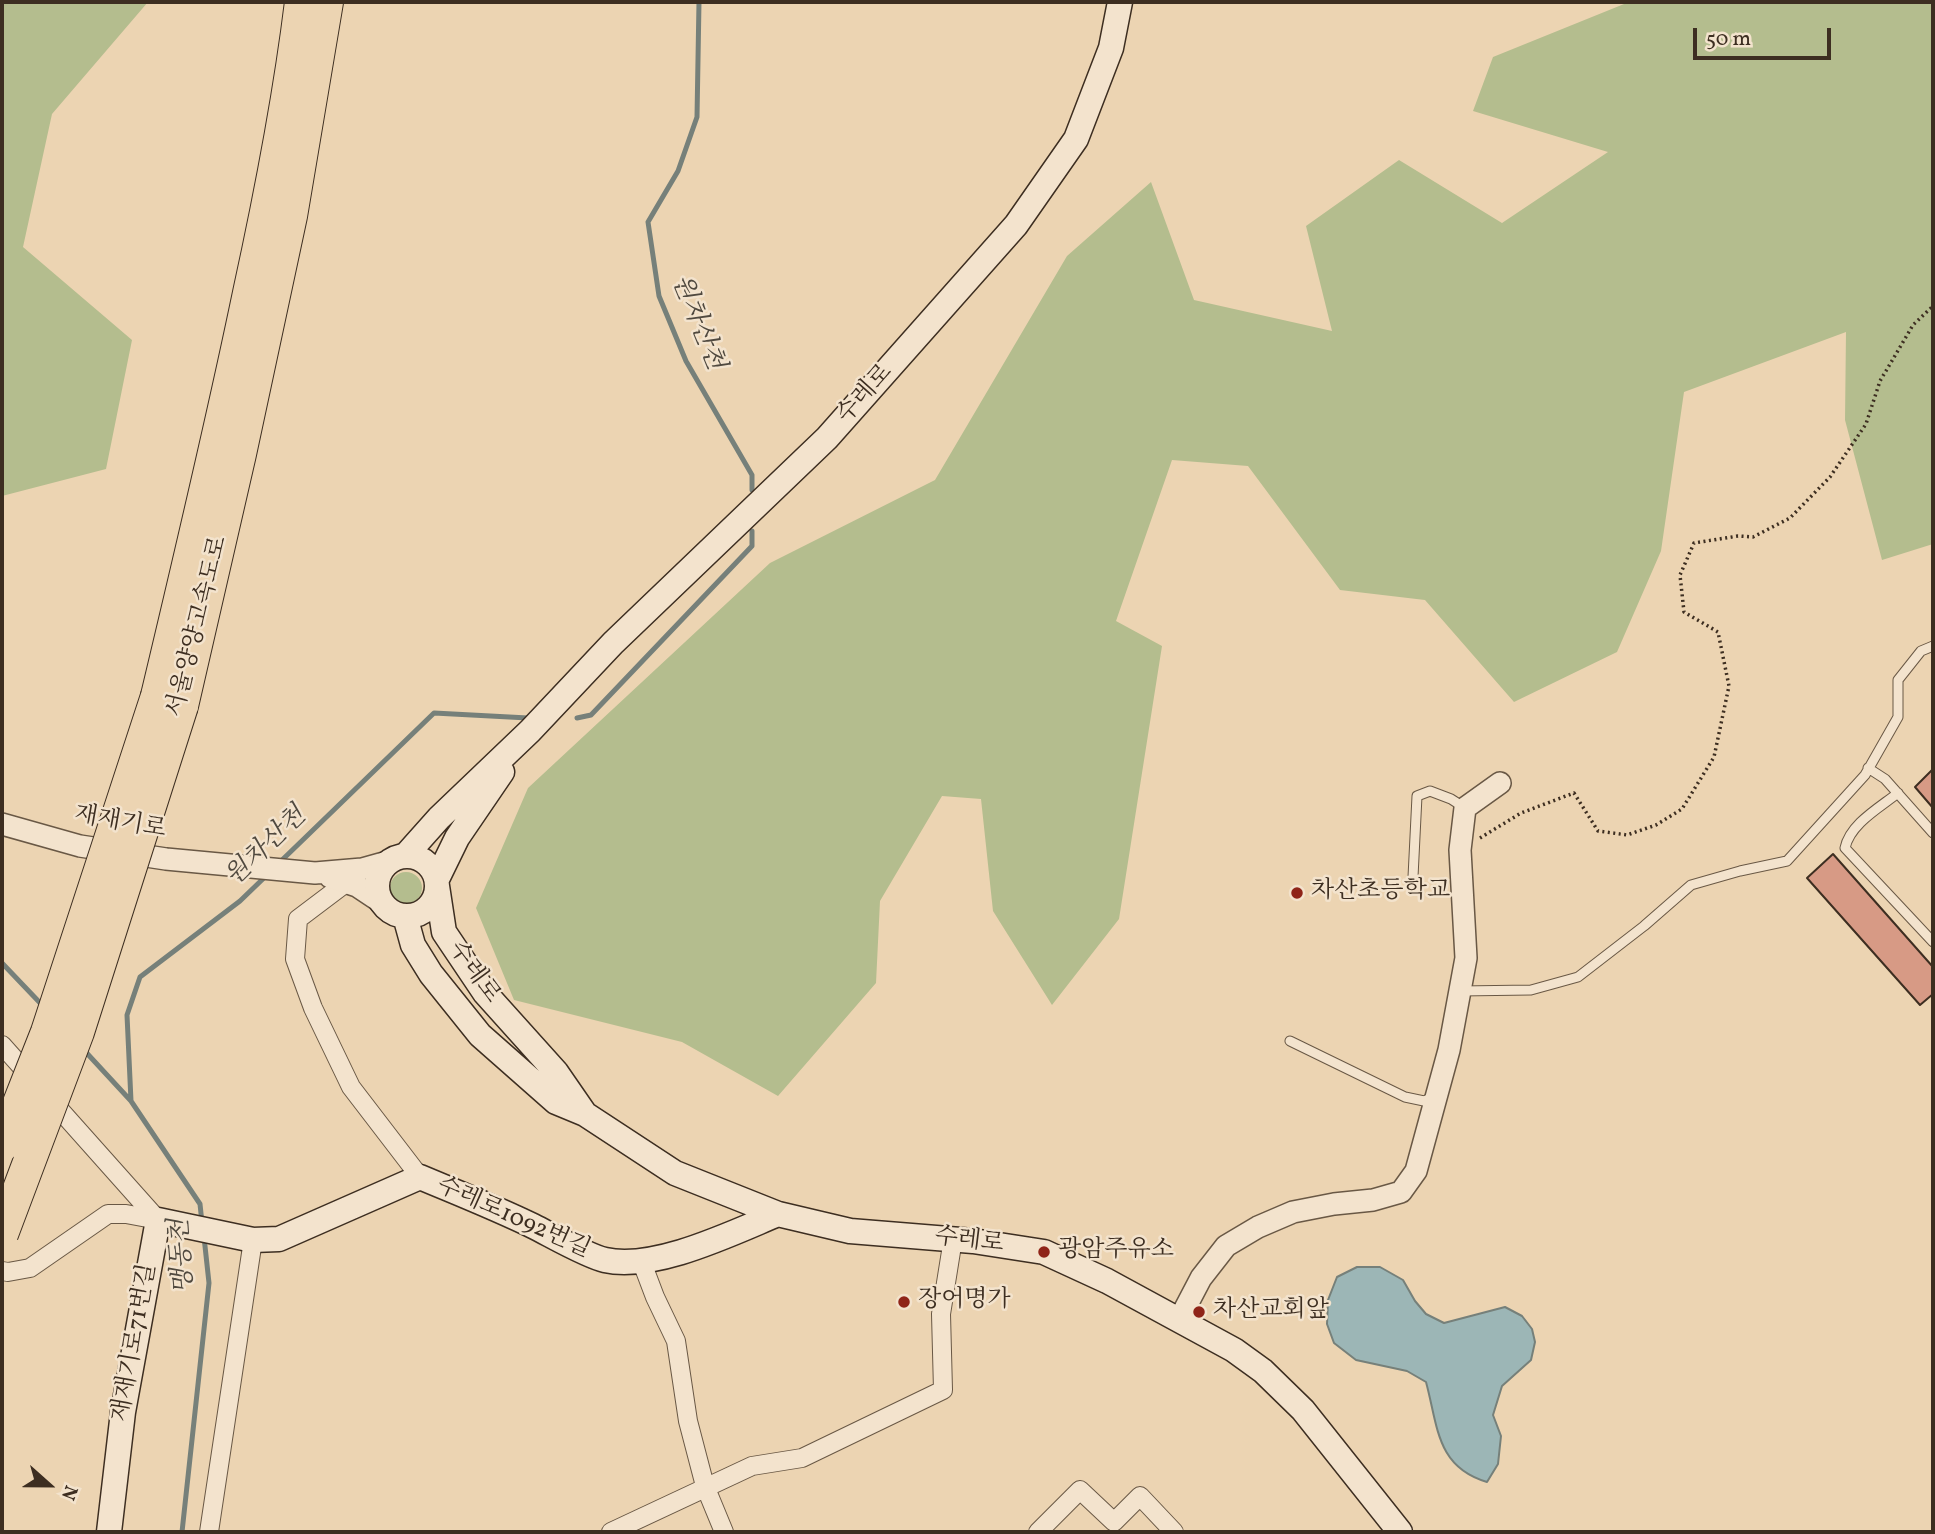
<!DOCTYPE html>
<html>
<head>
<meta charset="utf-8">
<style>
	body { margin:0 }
	#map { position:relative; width:1935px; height:1534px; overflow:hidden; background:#ecd4b2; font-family:Vollkorn,serif }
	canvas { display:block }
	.frame { position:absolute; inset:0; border:4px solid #3d2e21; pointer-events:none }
	.north { position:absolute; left:14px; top:1450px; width:70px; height:70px; -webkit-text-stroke:5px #f3e3cd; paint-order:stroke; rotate:111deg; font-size:19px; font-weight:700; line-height:28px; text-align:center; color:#3d2e21 }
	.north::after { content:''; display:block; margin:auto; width:24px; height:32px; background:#3d2e21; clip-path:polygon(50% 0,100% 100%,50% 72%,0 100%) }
	.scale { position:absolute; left:1693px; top:28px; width:138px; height:32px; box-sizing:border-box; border:4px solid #3d2e21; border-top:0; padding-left:9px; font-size:21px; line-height:24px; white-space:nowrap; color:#3d2e21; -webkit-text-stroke:5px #f3e3cd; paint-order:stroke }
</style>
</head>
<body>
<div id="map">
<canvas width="1935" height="1534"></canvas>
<div class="frame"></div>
<div class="north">N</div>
<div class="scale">50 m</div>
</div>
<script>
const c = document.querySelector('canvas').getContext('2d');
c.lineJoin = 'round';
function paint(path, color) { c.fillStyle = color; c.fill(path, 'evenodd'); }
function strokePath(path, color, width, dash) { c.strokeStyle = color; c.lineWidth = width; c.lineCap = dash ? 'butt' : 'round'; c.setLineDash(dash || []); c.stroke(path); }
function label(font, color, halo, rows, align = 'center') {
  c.font = font + ' Vollkorn,"Noto Serif KR",serif'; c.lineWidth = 5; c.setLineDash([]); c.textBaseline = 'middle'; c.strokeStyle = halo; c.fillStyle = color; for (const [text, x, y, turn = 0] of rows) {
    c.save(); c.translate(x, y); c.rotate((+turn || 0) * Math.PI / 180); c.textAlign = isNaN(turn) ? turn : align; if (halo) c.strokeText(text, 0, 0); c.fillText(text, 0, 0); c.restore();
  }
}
const green = new Path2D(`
	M2,2h146l-96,112 -29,133 109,93 -26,129 -104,27z
	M1629,2h304v542l-51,16 -37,-140 1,-88 -162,60 -23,159 -44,101 -103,50 -89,-102 -85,-10 -92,-124 -76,-6 -56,161 46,25 -43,273 -67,86 -59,-94 -12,-112 -39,-3 -62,105 -4,82 -98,113 -96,-54 -168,-42 -38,-92 52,-120 242,-225 165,-83 132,-224 84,-74 43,118 138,31 -26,-105 93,-66 103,63 106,-71 -135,-41 20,-54z
	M390 888a16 16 0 1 1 32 0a16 16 0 1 1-32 0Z`);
const water = new Path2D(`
	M1357,1267h23l23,13 12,21 11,13 18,9 61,-16 17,9 10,13 3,13 -4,18 -29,26 -9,29 8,21 -3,28 -11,18c-51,-15 -49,-56 -61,-100l-19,-11 -51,-11 -22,-17 -7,-19 1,-24 9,-23z`);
const stream = new Path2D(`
	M699,2l-2,115 -19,54 -30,51 11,74 27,65 66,114v15
	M577,718l14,-3 161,-169v-15
	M280,862l154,-149 94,5
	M2,963l41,43
	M83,1049l48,52 69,103 2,19
	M131,1101l-4,-86 13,-38 100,-76 28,-27
	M182,1532l27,-249 -5,-46`);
const building = new Path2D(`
	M1933,769v39l-18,-21z
	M1833,854l100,113v27l-13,11 -113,-127z`);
const path = new Path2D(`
	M1480,838l41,-25 53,-20 24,38 29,4 29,-10 26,-16 32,-52 15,-71 -11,-54 -34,-20 -4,-37 14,-32 44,-7 15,1 37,-19 40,-41 36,-53 14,-43 33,-56 20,-19`);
const service = new Path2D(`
	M1868,768l17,11 48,54
	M1898,793c-19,15 -48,31 -53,55l88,94
	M1413,877l4,-81 13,-5 21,8 14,9
	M1460,991l71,-1 47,-13 66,-51 47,-41 49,-14 47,-10 78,-86 33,-58v-37l23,-29 12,-5
	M1290,1041l115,56 19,4 11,-5`);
const minor = new Path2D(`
	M347,882l-49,37 -3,40 18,49 38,79 69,90
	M2,1045l156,175
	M641,1260l14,37 21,44 12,80 17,65 19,46
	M2,1271l6,1 22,-4 78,-54h18l32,6
	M209,1532l44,-292
	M611,1532l141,-66 50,-8 141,-68 -2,-76 12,-75
	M1038,1532l42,-42 34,32 26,-26 34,36`);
const tertiary = new Path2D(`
	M2,824l78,22 86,13 149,14 47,-4 25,-7
	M330,877l27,9 24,16
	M1179,1320l22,-42 25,-32 32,-19 35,-15 41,-8 39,-4 28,-8 15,-21 33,-121 17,-92 -6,-108 5,-42 35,-25`);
const secondary = new Path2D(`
	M406,855l33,-37 91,-87 83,-88 214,-205 189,-213 60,-86 35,-91 9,-46
	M377 886a30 30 0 1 1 60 0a30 30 0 1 1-60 0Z
	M437,879l20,-41 45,-66
	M437,886l7,46 41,61 71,79 29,42
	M405,916l8,29 18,29 49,61 76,67 29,12 90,59 103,41 72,17 123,10 71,11 63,29 127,69 29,21 40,39 97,122
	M109,1532l14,-120 35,-192 95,20 26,-1 141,-62c38,16 76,31 113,49 18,9 54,30 72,34 50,11 127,-27 173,-46`);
const motorway = new Path2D(`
	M157,696c32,-134 64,-268 92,-403 21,-96 40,-193 52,-291
	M182,706l58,-252 51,-238 36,-214`);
const motorwayBridge = new Path2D(`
	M2,1146l45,-114 110,-336
	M2,1234l76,-202 104,-326`);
const markers = [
	[1297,893,7,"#8f2418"],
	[1044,1252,7,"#8f2418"],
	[904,1302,7,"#8f2418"],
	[1199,1312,7,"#8f2418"]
];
const streetNames = [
	["수레로",866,395,-48],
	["서울양양고속도로",199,627,-76],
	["재재기로",120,824,10],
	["수레로",473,973,54],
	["수레로1092번길",513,1219,24],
	["수레로",969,1242,7],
	["재재기로71번길",136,1343,-80]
];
const poiNames = [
	["차산초등학교",1311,893],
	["광암주유소",1058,1252],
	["장어명가",918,1302],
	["차산교회앞",1213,1312]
];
const waterNames = [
	["원차산천",696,323,68],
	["원차산천",267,848,-44],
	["맹동천",184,1256,-94]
];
paint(green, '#b4bd8e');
paint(water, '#9cb6b6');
strokePath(water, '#76807a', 2);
strokePath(stream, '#76807a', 5);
paint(building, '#d79a85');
strokePath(building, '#3d2e21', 2);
strokePath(service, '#695845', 11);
strokePath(minor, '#695845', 20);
strokePath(tertiary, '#695845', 24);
strokePath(secondary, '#3d2e21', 27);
strokePath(motorway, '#3d2e21', 34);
strokePath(path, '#3d2e21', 3.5, [2, 3.5]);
strokePath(service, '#f3e3cd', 9);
strokePath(minor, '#f3e3cd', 18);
strokePath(tertiary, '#f3e3cd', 21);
strokePath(secondary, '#f3e3cd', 24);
strokePath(motorway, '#ecd4b2', 32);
strokePath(motorwayBridge, '#3d2e21', 34, []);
strokePath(motorwayBridge, '#ecd4b2', 32);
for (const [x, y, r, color] of markers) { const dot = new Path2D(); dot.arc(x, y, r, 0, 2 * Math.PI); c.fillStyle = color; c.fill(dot); strokePath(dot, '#f3e3cd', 2.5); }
label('24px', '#3d2e21', '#f3e3cd', streetNames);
label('24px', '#3d2e21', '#f3e3cd', poiNames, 'left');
label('italic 26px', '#50493f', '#f3e3cd', waterNames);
</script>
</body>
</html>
